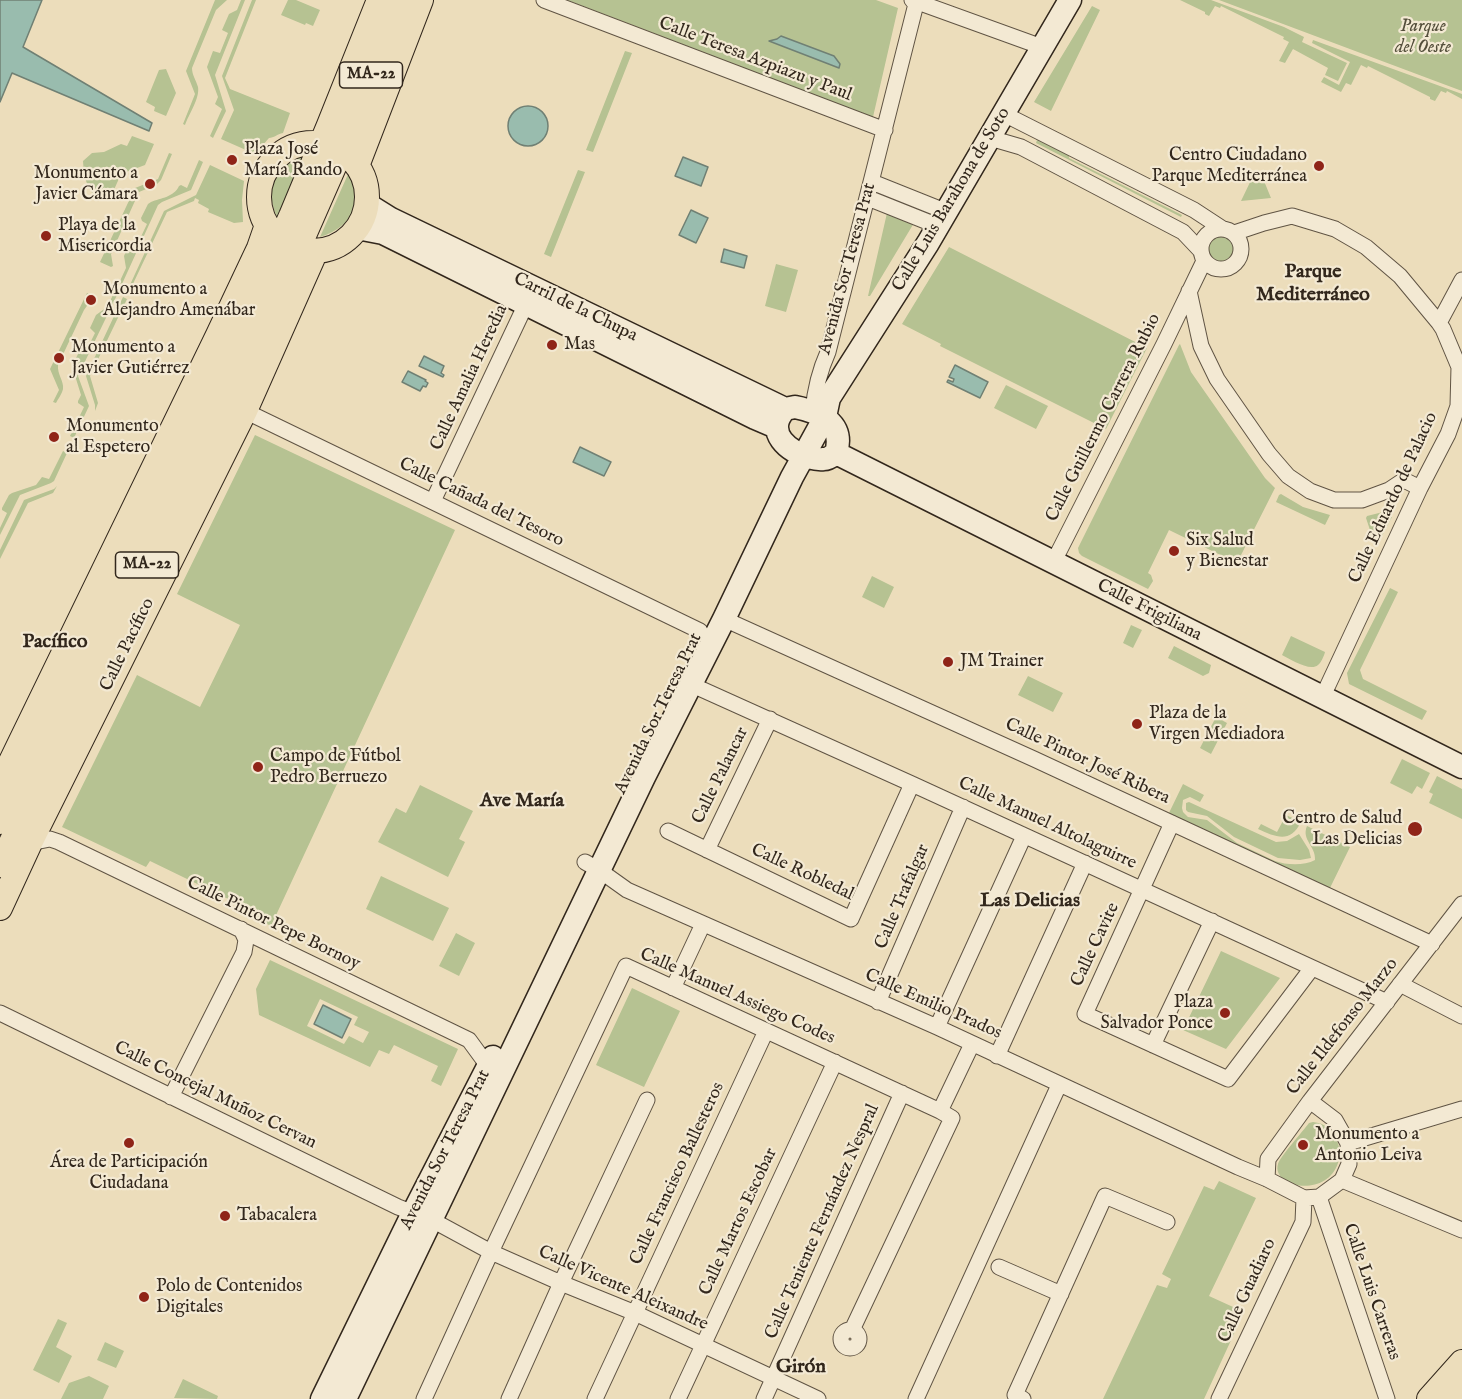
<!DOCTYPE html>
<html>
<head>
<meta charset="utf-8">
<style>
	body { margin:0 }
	canvas { display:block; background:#ecddbb }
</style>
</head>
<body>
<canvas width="1462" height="1399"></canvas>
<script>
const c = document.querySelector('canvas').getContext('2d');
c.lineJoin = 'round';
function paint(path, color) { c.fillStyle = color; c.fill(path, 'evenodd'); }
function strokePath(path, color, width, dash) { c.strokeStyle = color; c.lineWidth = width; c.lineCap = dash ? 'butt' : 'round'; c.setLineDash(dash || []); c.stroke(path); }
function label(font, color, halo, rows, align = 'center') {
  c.font = font + ' "IM FELL English",serif'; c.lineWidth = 4.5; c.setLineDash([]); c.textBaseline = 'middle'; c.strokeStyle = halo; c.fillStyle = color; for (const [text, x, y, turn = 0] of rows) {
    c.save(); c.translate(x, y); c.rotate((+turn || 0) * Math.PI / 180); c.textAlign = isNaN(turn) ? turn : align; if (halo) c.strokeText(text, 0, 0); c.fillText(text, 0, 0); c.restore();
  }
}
const green = new Path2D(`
	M215,0h12l-11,10 -24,58c0,7 4,12 6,19 2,11 -9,27 -13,38l-2,-1 12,-30 -9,-23z
	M241,0h4l-30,75 11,36 -13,27 -3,-2 12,-27 -7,-5 3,-7 -11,-30 6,-16 7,2 8,-20 -6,-3 7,-16 8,-4z
	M252,0h4l-31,78 5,11 60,24 -7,20c-6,1 -9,5 -14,5l-14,16 -34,-15 13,-29 -12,-34z
	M288,0h8l24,10 -7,16 -7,-3 -1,2 -24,-10z
	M567,0h309l22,8 -25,109z
	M1180,0h31l73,27 20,10 -2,5 45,21 -9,18 -13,-6 3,-7 -35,-19 -8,14 -6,-2 10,-19 -6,-3 1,-2 -63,-31 -1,2 -5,-2 -6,10 -4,-2v-2z
	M1219,0h243v91z
	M1092,6l8,4 -49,101 -17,-9z
	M1313,40l149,54v5l-15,-8 -1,2 -5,-2 -6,10 -5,-2v-2l-62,-31 -1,2 -6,-3 -10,20 -5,-2 -5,9 -20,-10 3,-5 15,8 11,-23 -38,-19z
	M625,51l7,2 -39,99 -7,-2z
	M166,69l10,24 -10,23 -12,-5 1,-4 -9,-5 13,-32z
	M132,136l22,8 -9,21 -24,9 -12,27 -12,-2c-11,-12 -13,-22 -14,-38l9,-8 12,-1 17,-8 6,2z
	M1037,140l23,11 9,2v5l113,57 -1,2 -145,-74z
	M169,153l3,1 -11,26 -5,5 -17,7 -28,62 2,12 -2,1 -11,-5 35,-74 23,-9z
	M308,153l-31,64c-13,-28 -2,-58 31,-64z
	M199,160l4,2 -12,28 -29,12 -4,3 -36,79 -3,-1 7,-15 -2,-12 6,-14 2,-1 6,2 9,-19 -5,-3 -1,-3 7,-14 3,-2c10,-4 23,-5 28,-16l2,-1 6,3z
	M210,165l34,16 -2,19 1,22 -9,1 -26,-11 1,-3 -11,-6 1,-3 -4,-2 -1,3 -27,11 -36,76 -2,-1 35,-76 32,-16z
	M578,170l7,2 -34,85 -7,-3z
	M349,172c14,30 4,55 -29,65z
	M1253,176l11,5 7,17 -30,3z
	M887,213l27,10 -44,73h-2z
	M1207 250a14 14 0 1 1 28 0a14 14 0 1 1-28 0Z
	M949,247l198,101 -41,81 -166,-83 1,-2 -39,-20z
	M776,264l22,6 -12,42 -21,-6z
	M87,293l10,5 -8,5 -5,7 -26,55c-1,9 6,16 5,24 -1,5 -5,10 -7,14l-3,-1 6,-12 -9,-21z
	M114,293l3,2 -39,81 11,30 -15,32 -4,-2 14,-29 -6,-4v-2l3,-6 -9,-29 8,-16 5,3 10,-20 -5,-5 6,-13 11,-8z
	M123,297l4,2 -37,77 8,27 -3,8v-6l-9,-29z
	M1180,344l11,28 74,106 10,10 -38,75 -68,-33 -21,43 3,2 2,6 -5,8 -66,-33 -3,-3 -1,-5 101,-203z
	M1006,385l42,21 -12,23 -42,-21z
	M255,435l200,95 -184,396 -20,-10 2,-5 -103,-50 -4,6 -84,-40 75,-152 63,32 40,-82 -63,-31z
	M63,451l4,2 -13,28 -3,2 -31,12 -20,40v-7l7,-15 -5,-3v-2l7,-13 3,-2 24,-8 6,-8 7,2z
	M57,486l-4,7 -25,10 -28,56v-9l24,-50 30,-11z
	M1281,494l22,13 27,8 -5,10 -49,-23 3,-7z
	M1383,512l9,5 -10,19 -12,-6 -4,-12 1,-2z
	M872,576l22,11 -10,21 -22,-11z
	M1390,588l8,4 -38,78 3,9 64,32 -5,9 -73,-36 -2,-11z
	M1131,625l11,5 -9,18 -10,-5z
	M1291,636l34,16c-1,4 -4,11 -7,13 -8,7 -28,-6 -36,-10z
	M1174,646l37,19 -2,8 -6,3 -35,-18z
	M1028,676l35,17 -10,19 -35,-17z
	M1216,717l11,6 -16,31 -11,-6z
	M1402,759l28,14 -8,16 -5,-3 -5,8 -22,-11z
	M1437,776l25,13v30l-33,-16 4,-9 -4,-2z
	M1183,784l21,11 -4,7 -10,-5 -7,3 -1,8 1,4 5,5 19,3 30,23 38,18c11,4 29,5 40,-1 1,-14 -14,-20 -8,-34l43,21 -21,43 -161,-75z
	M420,785l53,26 -14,28 6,3 -17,35 -70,-35 18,-34 10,5z
	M1189,802l87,40 11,-1 12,-7 10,16 2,8 -11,2 -22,-2 -44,-21 -27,-21 -19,-4 -2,-2v-7z
	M1286,815l15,7c-11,22 -25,15 -43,7l3,-5 16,8z
	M381,876l68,32 -16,33 -67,-32z
	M456,933l19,10 -16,33 -20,-10z
	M1221,951l59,27 -54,71 -43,-19z
	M270,960l188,89 -17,37 -10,-5 7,-15 -44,-21 -5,9 -10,-4 -9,17 -111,-52 -3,-26zM320,999l38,18 -4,8 15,7 -6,11 -14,-7 -5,8 -37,-18z
	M632,988l48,23 -36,76 -48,-22z
	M1313,1122c12,1 19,8 24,19 3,7 4,15 1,22 -12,36 -67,24 -60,1 2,-7 25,-33 31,-41z
	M1219,1181l37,17 -47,98 35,16 -40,87h-101l54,-114 10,3 4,-9 -9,-5 42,-88 10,4z
	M58,1319l9,4 -11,24 16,9 -13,27 -26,-13z
	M105,1342l19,9 -8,17 -19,-8z
	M89,1376l20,10 -6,13h-42l8,-16z
	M183,1379l35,17 -1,3 -43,-1z`);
const water = new Path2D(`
	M0,0h42l-19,47 129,76 -3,8 -137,-58 -12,29z
	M781,36l53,20 6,8 -1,4 -70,-27 8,-2z
	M508 126a20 20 0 1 1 40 0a20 20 0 1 1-40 0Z
	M683,157l25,10 -7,19 -26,-10z
	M691,210l17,8 -12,25 -17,-8z
	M724,249l23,7 -3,12 -23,-6z
	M424,356l20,10 -3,7 3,2 -1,2 -24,-11z
	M955,365l33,17 -8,16 -33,-16 1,-2 5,2 1,-3 -5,-2z
	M408,371l18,9 -1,1 3,2 -2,4 -3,-1 -3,5 -18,-9z
	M580,447l31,15 -7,14 -31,-14z
	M323,1005l28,14 -9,19 -28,-14z`);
const street = new Path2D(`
	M544,0l341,130
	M912,0l130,47
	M1004,114l190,96 29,19
	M990,138l31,9 162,85 17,18
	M872,182l75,30
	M868,198l70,28
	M1201 249a20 20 0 1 1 40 0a20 20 0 1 1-40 0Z
	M1234,233l30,-10 28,-7 43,13 31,18 34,29 39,47 4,6 16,38 -1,39 -10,28 -28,54 -98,210
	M1189,291l12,55 16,33 52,75 19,22 22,15 24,9h28l27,-10 15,-10 16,8
	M1439,323l23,-43
	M245,411l455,220
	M813,411c2,-22 6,-39 15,-59l89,-352
	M433,501l93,-197
	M1053,563l111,-219 40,-83
	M724,619l310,140 398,185
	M690,684l222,100 475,218
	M1172,823l-87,191 143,65 84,-111
	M668,831l183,88 61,-135
	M30,843l20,-4 9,3 410,198 19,26
	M707,850l63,-131
	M585,862l14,8 28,20 310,137 301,140 29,12 37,19 15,-1 23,-17 7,-16 -1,-21 -13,-23 -25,-19
	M1400,984l62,32
	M673,988l30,-64
	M878,1002l85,-195
	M0,1013l398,194 34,13 59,32 70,31 74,30 183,86
	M937,1027l87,-191
	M1153,1045l59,-124
	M997,1056l88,-193
	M171,1097l73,-145 2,-12 -5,-11
	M940,1111l32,-67
	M1348,1143l114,-34
	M1267,1179l1,-20 42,-58 152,-197
	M1342,1180l120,50
	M1319,1197l68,202
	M999,1267l62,27
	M841 1339a9 9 0 1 1 18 0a9 9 0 1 1-18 0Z
	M424,1399l67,-147 135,-286 314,145 12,7 -100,212
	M509,1399l52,-116 86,-183
	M595,1399l171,-368
	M678,1399l157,-337
	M764,1399l138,-306
	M916,1399l143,-314
	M1023,1399l-8,-4 90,-199 62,26
	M1219,1399l84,-177 1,-24`);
const secondary = new Path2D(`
	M367,204l24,15 394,190
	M357,228l26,5 372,185 21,9
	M795,407c25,5 50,16 41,46 -4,3 -7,6 -12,6 -17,2 -48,-13 -47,-33 0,-7 4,-12 8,-17z
	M836,453l626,314
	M322,1399l91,-186 80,-156
	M345,1399l299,-622 80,-158 68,-142 33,-60 4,-19 99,-155 142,-243`);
const primary = new Path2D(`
	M259 197a54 54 0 1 1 108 0a54 54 0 1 1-108 0Z
	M357,166l64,-166
	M0,784l218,-449 41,-87 8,-23
	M0,822l210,-426 81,-180 38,-91 50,-125
	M0,865l227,-464 64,-136 50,-114 60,-151
	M0,908l30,-65 215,-432 71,-160
	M1429,1399l33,-37
	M1456,1399l6,-7`);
const markers = [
	[232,160,6,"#8f2418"],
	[1319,166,6,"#8f2418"],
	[150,184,6,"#8f2418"],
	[46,236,6,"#8f2418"],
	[91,300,6,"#8f2418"],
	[552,345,6,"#8f2418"],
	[59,358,6,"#8f2418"],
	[54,437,6,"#8f2418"],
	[1174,551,6,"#8f2418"],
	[948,662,6,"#8f2418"],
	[1137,724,6,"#8f2418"],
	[258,767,6,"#8f2418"],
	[1415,829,8,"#8f2418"],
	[1225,1013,6,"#8f2418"],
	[129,1143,6,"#8f2418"],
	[1303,1145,6,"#8f2418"],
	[225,1216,6,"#8f2418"],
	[144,1297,6,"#8f2418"]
];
const shields = [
	[371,75,63],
	[147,565,63]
];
const shieldNames = [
	["MA-22",371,75],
	["MA-22",147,565]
];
const parkNames = [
	["Parque",1423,27],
	["del Oeste",1423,48]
];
const streetNames = [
	["Calle Teresa Azpiazu y Paul",755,60,21],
	["Calle Luis Barahona de Soto",952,200,-59],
	["Avenida Sor Teresa Prat",848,269,-75],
	["Carril de la Chupa",575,308,26],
	["Calle Amalia Heredia",470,378,-65],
	["Calle Guillermo Carrera Rubio",1104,418,-63],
	["Calle Eduardo de Palacio",1394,498,-65],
	["Calle Cañada del Tesoro",481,503,26],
	["Calle Frigiliana",1149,611,27],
	["Calle Pacífico",128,645,-64],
	["Avenida Sor Teresa Prat",659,714,-64],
	["Calle Pintor José Ribera",1087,762,25],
	["Calle Palancar",721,776,-64],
	["Calle Manuel Altolaguirre",1047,824,25],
	["Calle Robledal",802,873,25],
	["Calle Trafalgar",903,897,-67],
	["Calle Pintor Pepe Bornoy",273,924,26],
	["Calle Cavite",1096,945,-65],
	["Calle Manuel Assiego Codes",737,997,24],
	["Calle Emilio Prados",933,1005,24],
	["Calle Ildefonso Marzo",1343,1027,-52],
	["Calle Concejal Muñoz Cervan",215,1096,26],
	["Avenida Sor Teresa Prat",446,1150,-63],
	["Calle Francisco Ballesteros",678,1174,-65],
	["Calle Martos Escobar",739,1222,-65],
	["Calle Teniente Fernández Nespral",823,1222,-66],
	["Calle Vicente Aleixandre",623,1289,24],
	["Calle Guadiaro",1248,1291,-65],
	["Calle Luis Carreras",1371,1292,71]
];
const poiNames = [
	["Plaza José",244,150],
	["María Rando",244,171],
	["Centro Ciudadano",1307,156,"right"],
	["Parque Mediterránea",1307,177,"right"],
	["Monumento a",138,174,"right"],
	["Javier Cámara",138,195,"right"],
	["Playa de la",58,226],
	["Misericordia",58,247],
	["Monumento a",103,290],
	["Alejandro Amenábar",103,311],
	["Mas",564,345],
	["Monumento a",71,348],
	["Javier Gutiérrez",71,369],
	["Monumento",66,427],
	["al Espetero",66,448],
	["Six Salud",1186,541],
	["y Bienestar",1186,562],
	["JM Trainer",960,662],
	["Plaza de la",1149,714],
	["Virgen Mediadora",1149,735],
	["Campo de Fútbol",270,757],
	["Pedro Berruezo",270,778],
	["Centro de Salud",1402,819,"right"],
	["Las Delicias",1402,840,"right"],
	["Plaza",1213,1003,"right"],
	["Salvador Ponce",1213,1024,"right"],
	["Monumento a",1315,1135],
	["Antonio Leiva",1315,1156],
	["Área de Participación",129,1163,"center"],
	["Ciudadana",129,1184,"center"],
	["Tabacalera",237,1216],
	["Polo de Contenidos",156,1287],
	["Digitales",156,1308]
];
const neighbourhoodNames = [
	["Parque",1313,273],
	["Mediterráneo",1313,296],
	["Pacífico",55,643],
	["Ave María",522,802],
	["Las Delicias",1030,902],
	["Girón",801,1368]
];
paint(green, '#b6c292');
paint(water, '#99bcae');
strokePath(water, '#708074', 1.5);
strokePath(street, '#605444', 17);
strokePath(secondary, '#32271c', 25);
strokePath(primary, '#32271c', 26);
strokePath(street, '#f3e9d3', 15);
strokePath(secondary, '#f3e9d3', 22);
strokePath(primary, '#ecddbb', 24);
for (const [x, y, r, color] of markers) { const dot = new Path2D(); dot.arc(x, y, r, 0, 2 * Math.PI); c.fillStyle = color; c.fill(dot); strokePath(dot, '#f3e9d3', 2); }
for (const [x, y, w] of shields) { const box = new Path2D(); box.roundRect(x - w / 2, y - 13, w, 26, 4.5); c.fillStyle = '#f3e9d3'; c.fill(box); strokePath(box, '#32271c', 1.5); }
label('bold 16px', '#32271c', null, shieldNames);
label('italic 18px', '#534e3a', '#f3e9d3', parkNames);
label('18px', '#32271c', '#f3e9d3', streetNames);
label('18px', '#32271c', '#f3e9d3', poiNames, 'left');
label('bold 20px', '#32271c', '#f3e9d3', neighbourhoodNames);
</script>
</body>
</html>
